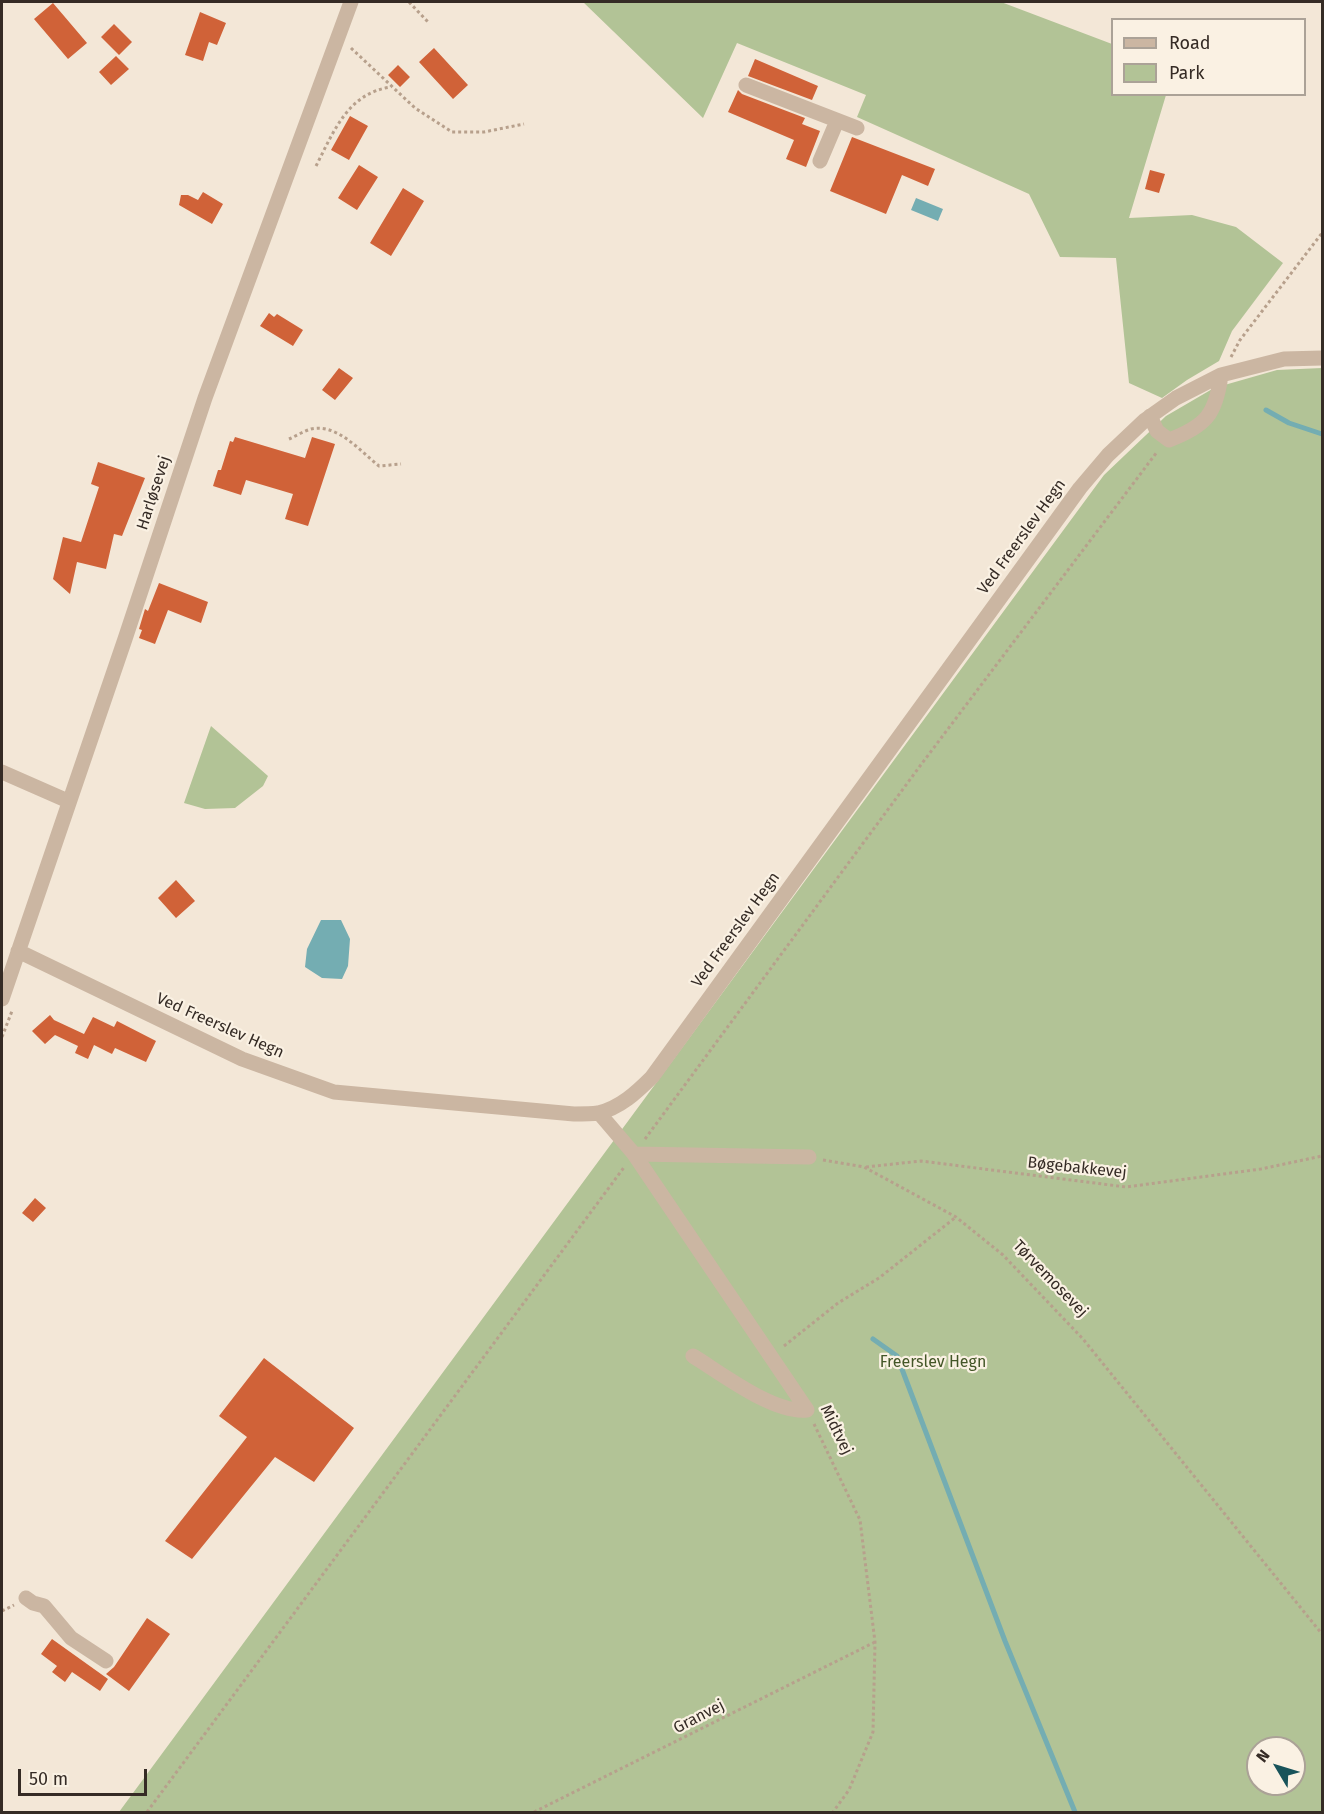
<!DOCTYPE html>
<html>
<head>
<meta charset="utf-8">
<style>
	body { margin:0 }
	#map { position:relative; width:1324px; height:1814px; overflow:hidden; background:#f3e7d7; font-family:"Fira Sans",sans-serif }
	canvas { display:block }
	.frame { position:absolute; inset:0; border:3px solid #352b25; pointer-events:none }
	.legend { position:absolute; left:1111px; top:18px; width:195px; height:78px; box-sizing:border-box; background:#faf1e3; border:2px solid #aba297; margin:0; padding:8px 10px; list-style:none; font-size:18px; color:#352b25 }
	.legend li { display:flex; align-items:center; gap:12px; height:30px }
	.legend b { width:30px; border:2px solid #aba297 }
	.north { position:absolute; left:1246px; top:1736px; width:60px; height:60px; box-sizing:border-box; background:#faf1e3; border:2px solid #aba297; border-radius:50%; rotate:308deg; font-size:16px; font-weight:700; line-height:24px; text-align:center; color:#352b25 }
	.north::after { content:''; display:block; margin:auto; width:21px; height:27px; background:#18535a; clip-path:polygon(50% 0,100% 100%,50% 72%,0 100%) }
	.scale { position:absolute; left:18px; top:1769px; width:129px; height:27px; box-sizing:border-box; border:3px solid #352b25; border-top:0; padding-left:8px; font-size:18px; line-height:21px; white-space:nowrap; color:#352b25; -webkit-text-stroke:4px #faf1e3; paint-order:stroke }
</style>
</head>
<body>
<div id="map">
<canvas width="1324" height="1814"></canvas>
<div class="frame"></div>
<ul class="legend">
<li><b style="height:8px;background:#cbb6a2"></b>Road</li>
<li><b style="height:16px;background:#b2c396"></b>Park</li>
</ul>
<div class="north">N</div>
<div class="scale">50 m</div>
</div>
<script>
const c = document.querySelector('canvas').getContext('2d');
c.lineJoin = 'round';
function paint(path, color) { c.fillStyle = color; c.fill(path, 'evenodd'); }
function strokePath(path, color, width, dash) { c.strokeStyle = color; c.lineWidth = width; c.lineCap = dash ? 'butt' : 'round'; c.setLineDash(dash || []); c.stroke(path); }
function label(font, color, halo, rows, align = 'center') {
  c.font = font + ' "Fira Sans",sans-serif'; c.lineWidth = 4.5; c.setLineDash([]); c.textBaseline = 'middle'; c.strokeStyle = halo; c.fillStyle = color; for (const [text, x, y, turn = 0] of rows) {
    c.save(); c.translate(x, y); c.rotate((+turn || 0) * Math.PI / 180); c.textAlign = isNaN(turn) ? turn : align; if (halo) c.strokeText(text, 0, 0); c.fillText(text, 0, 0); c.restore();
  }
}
const green = new Path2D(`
	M583,2h418l111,42v50l54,1 -37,123 63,-3 44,12 47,36 -51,68 -13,30 -32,19 -25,18 -33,-15 -13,-125 -56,-1 -31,-63 -172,-77 9,-22 -129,-52 -34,75z
	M1322,368v1444h-1203l985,-1337 62,-59 48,-28 63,-18zM1258,1748h36v36h-36z
	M211,726l57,50 -5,10 -28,22 -30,1 -21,-6z`);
const water = new Path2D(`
	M916,198l27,11 -5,12 -27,-11z
	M321,920h20l9,19 -2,27 -6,13 -20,-1 -17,-11 2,-18z`);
const stream = new Path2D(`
	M1266,410l23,13 33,11
	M873,1339l24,17 108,285 70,171`);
const building = new Path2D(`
	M53,3l34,40 -19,16 -34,-40z
	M200,12l26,11 -9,22 -8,-3 -6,19 -18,-6z
	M114,24l18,18 -13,13 -18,-18z
	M434,48l34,37 -15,14 -34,-37z
	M116,56l13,13 -18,16 -12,-13z
	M755,59l63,27 -6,14 -64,-24z
	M398,65l12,12 -10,10 -12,-12z
	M738,90l4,4 63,24 -3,6 18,7 -14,36 -20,-8 8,-19 -66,-28z
	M350,116l18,10 -19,34 -18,-10z
	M852,137l83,32 -7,17 -26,-11 -16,39 -56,-23z
	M359,165l19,12 -21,33 -19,-12z
	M1150,170l15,4 -6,19 -14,-4z
	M403,188l21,13 -33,55 -21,-13z
	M203,192l20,12 -11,20 -33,-19 2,-10h7l10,5z
	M269,313l5,4 3,-3 26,16 -10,16 -33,-20z
	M339,368l14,10 -18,22 -13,-10z
	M235,437l70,21 7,-21 23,7 -27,82 -23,-7 8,-25 -47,-14 -5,15 -28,-9 5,-16h3l9,-29 3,1z
	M98,462l47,16 -23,58 -8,-2 -8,35 -29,-7 -7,32 -17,-15 10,-42 18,5 18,-55 -8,-3z
	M159,583l49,19 -7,21 -33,-13 -13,34 -16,-6 3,-8 -3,-1 6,-20 3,2z
	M176,880l19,21 -19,17 -18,-20z
	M50,1015l4,5 30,14 9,-17 21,10 3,-6 39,20 -10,21 -31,-14 -3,6 -18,-9 -6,14 -13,-6 3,-7 -23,-11 -10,9 -13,-13z
	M35,1198l11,10 -13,14 -11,-9z
	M264,1358l90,70 -40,54 -39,-25 -83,102 -27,-18 82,-104 -28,-21z
	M147,1618l23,16 -41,57 -23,-17 8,-7z
	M52,1639l56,40 -8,12 -28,-19 -7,10 -13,-10 5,-6 -16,-12z`);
const path = new Path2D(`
	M409,2l19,20
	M351,48l64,60 37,24h32l40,-8
	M316,166c18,-35 32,-73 75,-79
	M1231,357l9,-17 82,-107
	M289,439c7,-3 15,-8 22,-10 26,-6 49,22 68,37l22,-2
	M2,1037l10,-26
	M645,1139l275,-373 237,-314
	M823,1160l41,7 92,50 47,38 80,84 239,295
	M866,1167l55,-6 205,26 135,-18 61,-13
	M784,1346l54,-43 41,-25 77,-61
	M814,1424l46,96 15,122 -2,90 -24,58 -16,22
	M2,1611l12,-6
	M147,1812l478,-646
	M534,1812l341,-170`);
const minor = new Path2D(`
	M746,85l111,43
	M820,161l17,-40
	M1150,416l7,15 12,9c37,-14 47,-26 52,-65
	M2,772l66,29
	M18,951l224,108 92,33 240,22c7,0 17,0 24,-1 22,-5 39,-21 54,-36l428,-589 28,-33 37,-35 31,-22 45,-23 63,-16 38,-1
	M2,999l123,-360 80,-241 146,-396
	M599,1113l35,41 173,256c-33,4 -86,-37 -114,-54
	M634,1154l175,3
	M26,1598l7,5 11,3 27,32 35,23`);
const streetNames = [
	["Harløsevej",154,493,-72],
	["Ved Freerslev Hegn",1022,537,-54],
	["Ved Freerslev Hegn",736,930,-54],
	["Ved Freerslev Hegn",220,1026,24],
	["Bøgebakkevej",1077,1168,6],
	["Tørvemosevej",1050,1279,46],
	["Midtvej",836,1430,64],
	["Granvej",699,1717,-27]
];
const parkNames = [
	["Freerslev Hegn",933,1363]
];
paint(green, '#b2c396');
paint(water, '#74adb2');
strokePath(stream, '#74adb2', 5);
paint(building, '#d06238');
strokePath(path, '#b7a08c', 3, [3, 3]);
strokePath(minor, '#cbb6a2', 15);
label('16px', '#352b25', '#faf1e3', streetNames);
label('16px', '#435627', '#faf1e3', parkNames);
</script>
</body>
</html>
